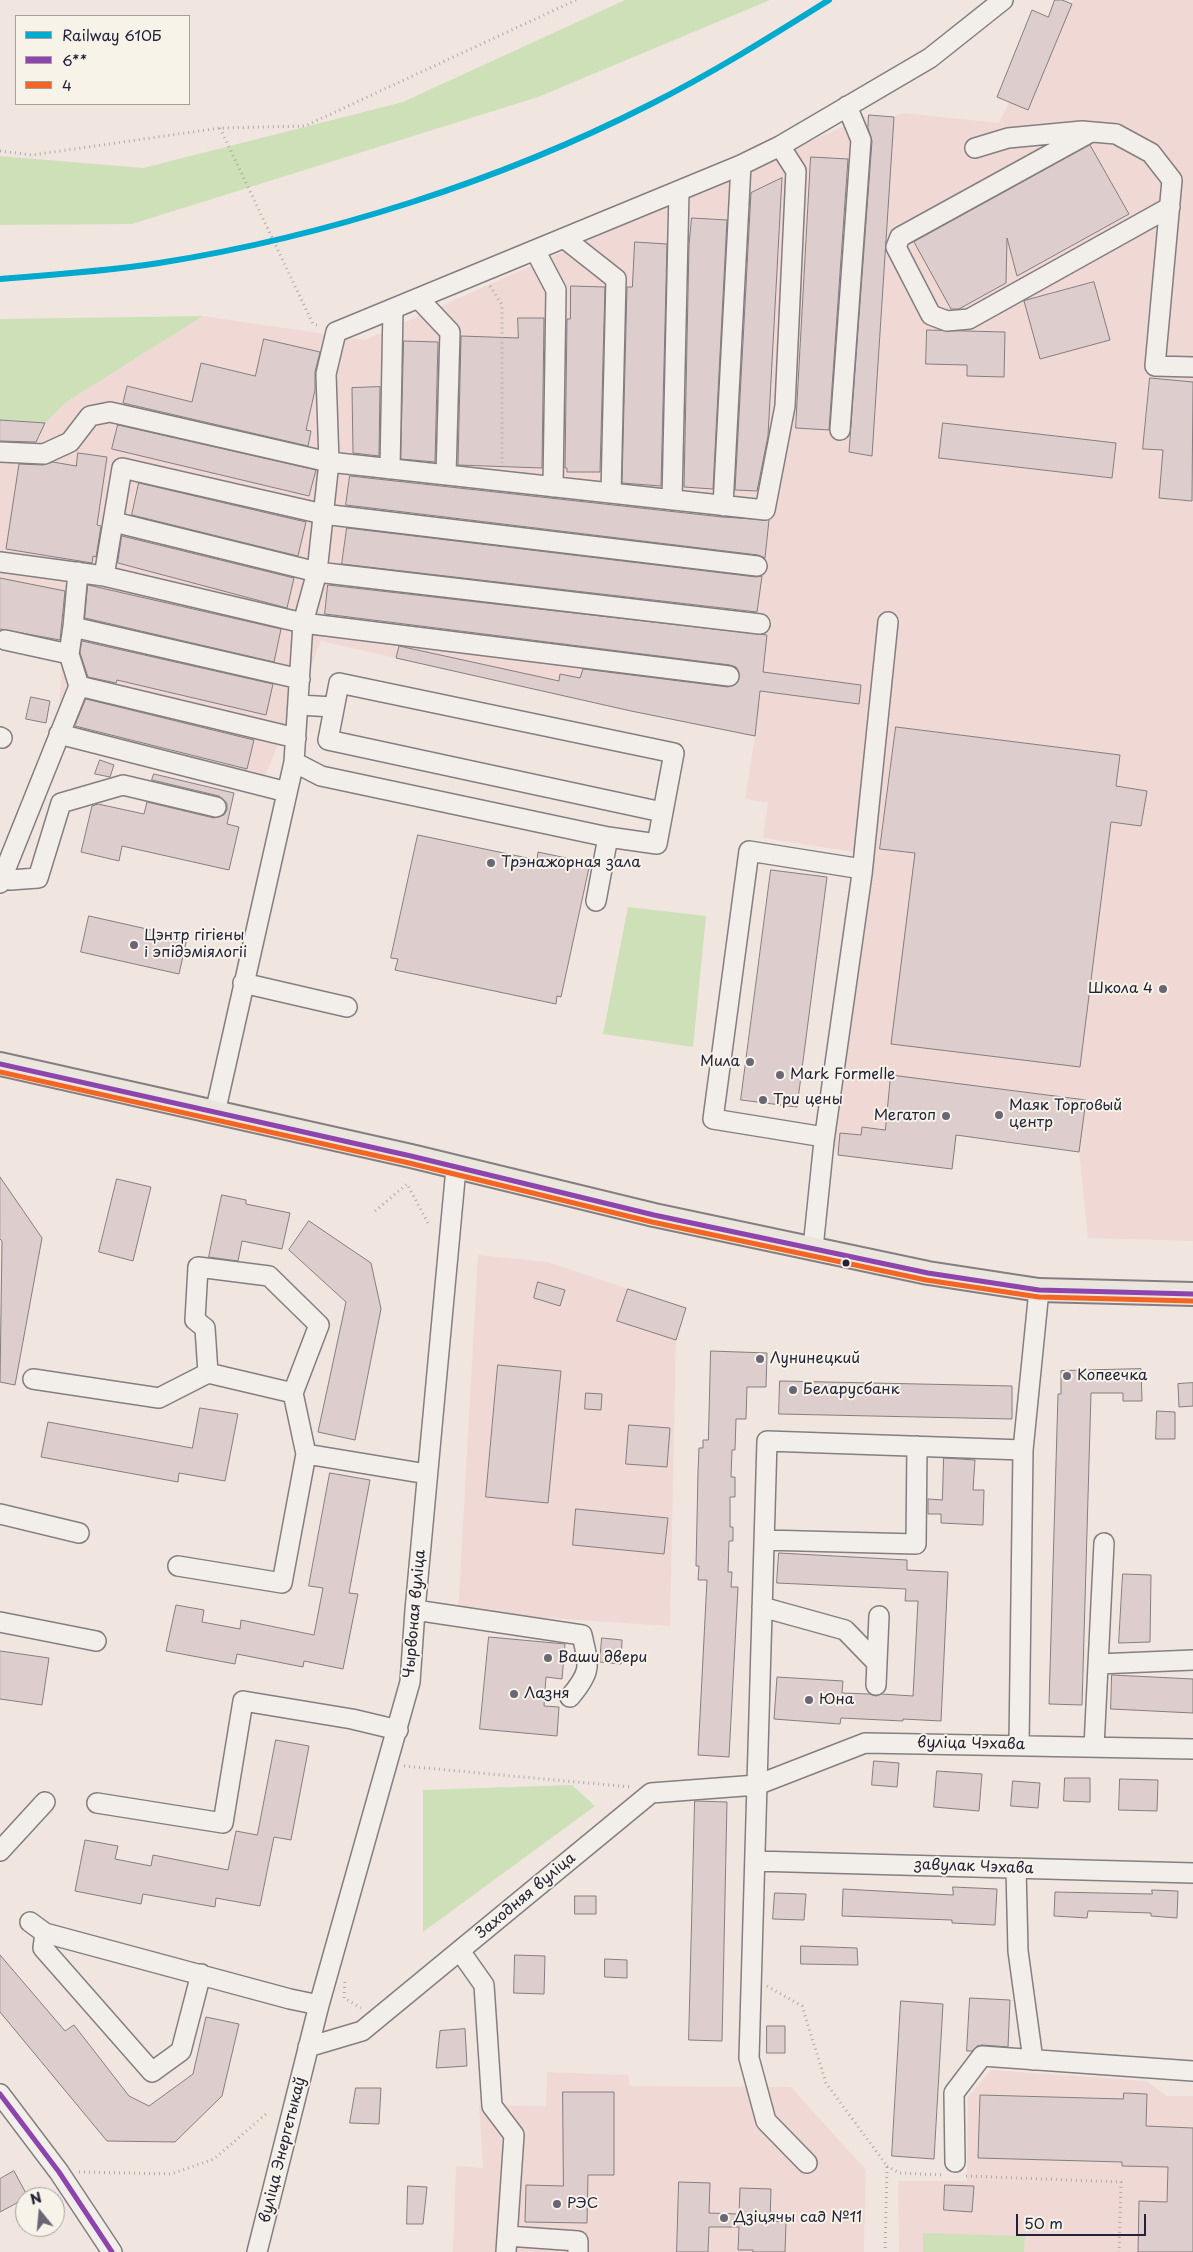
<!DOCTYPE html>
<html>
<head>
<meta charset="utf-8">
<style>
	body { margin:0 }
	#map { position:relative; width:1193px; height:2252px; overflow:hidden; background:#f1e5e0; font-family:"Playpen Sans",sans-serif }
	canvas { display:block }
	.legend { position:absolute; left:15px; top:15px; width:175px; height:90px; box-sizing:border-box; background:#f7f3e8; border:1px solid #a29fa3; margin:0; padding:6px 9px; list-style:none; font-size:15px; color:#22223b }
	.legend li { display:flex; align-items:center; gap:10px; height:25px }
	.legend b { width:25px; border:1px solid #a29fa3 }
	.north { position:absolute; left:15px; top:2187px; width:50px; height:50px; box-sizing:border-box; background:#f7f3e8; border:1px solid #a29fa3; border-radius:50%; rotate:343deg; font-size:14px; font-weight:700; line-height:20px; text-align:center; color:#22223b }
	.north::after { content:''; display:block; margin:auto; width:18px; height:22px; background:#6a6675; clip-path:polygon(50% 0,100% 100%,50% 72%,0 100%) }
	.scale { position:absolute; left:1016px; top:2214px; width:130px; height:22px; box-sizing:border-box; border:2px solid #22223b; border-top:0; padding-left:6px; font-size:15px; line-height:18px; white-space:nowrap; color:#22223b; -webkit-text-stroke:4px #f7f3e8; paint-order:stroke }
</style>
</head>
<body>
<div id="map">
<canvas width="1193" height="2252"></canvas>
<ul class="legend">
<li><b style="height:6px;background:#00a9ce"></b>Railway 610Б</li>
<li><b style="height:6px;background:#8e44ad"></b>6**</li>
<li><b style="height:6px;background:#f26522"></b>4</li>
</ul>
<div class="north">N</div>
<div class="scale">50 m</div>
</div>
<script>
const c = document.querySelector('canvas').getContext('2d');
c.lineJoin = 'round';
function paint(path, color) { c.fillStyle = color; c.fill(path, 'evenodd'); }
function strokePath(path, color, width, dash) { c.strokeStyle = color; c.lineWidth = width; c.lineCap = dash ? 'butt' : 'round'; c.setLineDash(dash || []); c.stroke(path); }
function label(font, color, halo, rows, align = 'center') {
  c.font = font + ' "Playpen Sans",sans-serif'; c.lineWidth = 4; c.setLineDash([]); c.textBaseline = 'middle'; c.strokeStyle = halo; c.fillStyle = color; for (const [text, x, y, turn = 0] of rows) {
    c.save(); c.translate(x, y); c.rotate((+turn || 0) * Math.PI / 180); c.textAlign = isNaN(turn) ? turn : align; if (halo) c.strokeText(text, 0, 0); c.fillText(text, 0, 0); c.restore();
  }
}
const built = new Path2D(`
	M1055,0h7l10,4 1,-4h120v1241l-105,-3 -9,-86 -122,-17 -4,34 -115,-14 -4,-10 39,-290 -110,-17 5,-35 -23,-4 10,-63 -124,-25 -310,-70 -61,147 -202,-61 7,-114 -65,-10v-183l45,3 20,-20 138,-87 162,24 504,-225 24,2 10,-4 96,10 10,-21 -12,-5 35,-87 16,7z
	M478,1255l70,7 138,46 -10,32 -6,286 -212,-14z
	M991,2070l155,11 21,15h26v156h-294l-1,-71h69l1,-84z
	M547,2072l81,3 2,11 161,1 75,83 -2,82h-411l3,-86 27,2 -4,-63 67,1z`);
const green = new Path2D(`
	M625,0h145l-232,97 -406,127 -132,1v-69l143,12 260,-66z
	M203,316l-138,87 -20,20 -45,-3v-101z
	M628,907l78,9 -13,131 -90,-13z
	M572,1785l23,21 -172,126v-142z
	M923,2233l102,3 -1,16h-101z`);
const building = new Path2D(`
	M1055,0h7l10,4 -44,106 -31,-13 35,-87 16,7z
	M869,115l25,2 -22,339 -23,-4 23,-311 -4,-13z
	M1090,145l39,69 -112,62 -10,-38 -1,45 -47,26h-8l-37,-67z
	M811,157l37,2 -19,271 -33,-2z
	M782,178l-14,258 -11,55 -22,-1 16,-297z
	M692,218l35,2 -14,269 -29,-2 5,-242z
	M635,242l32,2 -6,242 -39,-3 5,-196h5z
	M1094,282l16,58 -70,19 -16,-58z
	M571,286l34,1 -5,185h-33v-4h-2l2,-149h3z
	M518,318h26l-2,150 -84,-3 3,-129 57,2z
	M927,330l78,2 -1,45 -37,-1v-11l-41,-1z
	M264,339l56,13 -5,20v18l-9,40 5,1 -3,15 -185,-43 4,-17 65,16 9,-39 54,13z
	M404,341l34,1 -3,120 -34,-3z
	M1150,378l43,4 -1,119 -33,-3 4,-48 -20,-1z
	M380,387l-1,69 -26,-3 -1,-65z
	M0,420l45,3 -9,19 -36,-1z
	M943,423l173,20 -4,35 -173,-20z
	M118,425l198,45 -7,26 -197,-47z
	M78,453l29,4 -10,68 4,1 -5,31 -3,-1 -1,7 -86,-14 13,-85 24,1 10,-3 23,4z
	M350,476l372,41 47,3 -4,38 -7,-3 -412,-50z
	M139,483l167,39 -8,34 -166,-41z
	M347,528l409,49 6,-1 -5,36 -415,-48z
	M122,536l172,42 -7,30 -169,-45z
	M0,578l65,13 -5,49 -60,-11z
	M88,585l193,44 -7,33 -189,-44z
	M328,585l439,50 -4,37 98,13 -2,19 -99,-13 -5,45 -124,-25 -235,-53 3,-12 160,35 1,-7 20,4 3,-9 145,18 10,-5 1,-10 -3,-5 -6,-2 -405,-51z
	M82,641l191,43 -7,31 -149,-35 -1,3 -28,-6 -8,-24z
	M31,697l19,4 -4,22 -20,-4z
	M86,699l168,41 -7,29 -172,-43z
	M896,727l224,28 -4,31 31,5 -6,35 -30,-4 -31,245 -189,-23 24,-191 -35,-4z
	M100,760l14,5 -4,12 -15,-3z
	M154,774l80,19 -7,31 12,3 -10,43 -107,-24 -3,15 -38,-9 11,-46 6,-2 46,10 3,-12 67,16 10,-3 3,-5v-7l-8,-7 -67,-16z
	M418,835l119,25 1,-8 52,11 -29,134 -4,-1 -1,8 -161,-34 3,-11 -7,-1z
	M771,870l56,7 -30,230 -56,-7z
	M89,916l98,22 -8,36 -98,-22z
	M891,1075l195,25 -7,52 -123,-17 -4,34 -114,-14 2,-22 21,2 1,-8 23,3z
	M0,1177l42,61 -27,147 -15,-3 2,-141 -2,-2z
	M117,1179l34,8 -18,74 -34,-9z
	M222,1195l24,5v4l44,9 -8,36 -40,-8 -4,20 -29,-4z
	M309,1221l62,42 10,46 -26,131 -37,-8 28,-130 -57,-52z
	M538,1282l27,8 -5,16 -26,-8z
	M628,1289l58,19 -10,32 -59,-19z
	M711,1351l56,2 -1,34h-19l-1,32h-10l-1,31h-3l-1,27h4v20h-5v30h3v14h-4l-1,31h4l-1,15h7l-9,170 -31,-2 9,-175h-9l1,-14h-3l2,-93 1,-25h4v-8h5z
	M498,1365l63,6 -13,132 -62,-6z
	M1141,1369l1,32h-19v-8h-32l-9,312 -33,-1 9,-310h3v-23z
	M780,1381l232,5v33l-233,-5z
	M1193,1383v23l-14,1 -1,-23z
	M586,1393l16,1 -1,16 -16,-1z
	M200,1408l38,6 -13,67 -46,-8 -1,9 -137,-25 7,-35 144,26z
	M1157,1411l18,1v27h-19z
	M629,1425l41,3 -3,39 -41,-3z
	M944,1458l31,2 -2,30h11l-1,35 -42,-2v-9h-13v-15l14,1z
	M330,1473l40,7 -21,113 9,1 -15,75 -39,-8 -1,6 -66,-13 -2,10 -69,-13 10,-46 28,5 -2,12 38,7 1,-9 73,15 9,-47 -14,-2z
	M576,1509l92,9 -4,36 -91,-9z
	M779,1553l128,7v10l41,2 -7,149 -38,-2v2l-62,-3 -1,6 -66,-5 3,-42 66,4 -1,12 27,1 7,2 6,-2 31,2 5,-95h-13l1,-12 -129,-6z
	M1123,1574l28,1 -1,67 -31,1z
	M489,1637l76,7 -3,35 -16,-2 -2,29 15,1 -2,29 -77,-7z
	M602,1638l20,2 -1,24 -21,-2z
	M0,1651l49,7 -7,47 -42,-6z
	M1112,1675l81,4v34l-82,-4z
	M276,1740l33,6 -18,94 -17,-3 -14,69 -44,-8 -1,9 -72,-13 -2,10 -66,-13 10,-51 33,6 -3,13 36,7 2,-11 75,15 8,-39 21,4z
	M874,1761l25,2 -2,24 -25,-2z
	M937,1771l45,3 -3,37 -45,-4z
	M1065,1778h25v24l-26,-1z
	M1120,1779l38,1 -1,31 -38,-1z
	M1013,1781l27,2 -2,25 -27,-2z
	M695,1801l32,1 -5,239 -33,-1z
	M953,1887l44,2 -2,36 -43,-2v-3l-110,-4 1,-27 110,6z
	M1152,1890l26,1 -1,27 -26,-2v-3l-63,-2 -1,7 -33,-2 1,-24 97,2z
	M775,1893l31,1 -2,26 -31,-1z
	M575,1896h21v18h-21z
	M801,1946l56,2 1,17 -57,-1z
	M0,1955l65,76 9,-6 55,71 20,10 44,-32 13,-57 33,7 -17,72 -47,46 -68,-1 -107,-129z
	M515,1955l30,1 -1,38 -30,-1z
	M605,1959l22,1v18l-22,-1z
	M970,1998l40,2 -2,47 -26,-2 -5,1 -5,5h-5z
	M901,2001l42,3 -9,155 -42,-3z
	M767,2026h18v27h-18z
	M465,2029l2,37 -31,2 4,-37z
	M356,2088h25l-2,36 -29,-1z
	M563,2092h51v83h-26l-1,48 -62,-1 1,-37 37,1z
	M1124,2093l23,1 -1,32 47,2v124h-55l1,-51 28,1 1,-35 -46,-1v-4l-144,-4 2,-63 143,4z
	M14,2171l14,26 -28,15v-33z
	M679,2182l31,1 -1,30 30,1 1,-26 31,1 -1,32 16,1 -1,30h-32v-2h-15l1,-23h-30l-1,25h-31z
	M945,2185l29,1 -2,26 -28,-2z
	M408,2186l19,1 -4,37h-16z`);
const path = new Path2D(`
	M220,128l93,196 7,2
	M0,151l32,4 188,-27 85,-2 271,-126
	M490,286l12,19v158
	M375,1211l32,-27 21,39
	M404,1766l227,21
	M345,1982l-1,16 17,10
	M767,1986l35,20 24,77 61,83 -2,86
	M887,2166l12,7 46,2
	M79,2172l92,2 43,-15 52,-45
	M966,2176l155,6 -2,70`);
const minor = new Path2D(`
	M1091,132l-191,105 -4,10 35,68 16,6 22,-2 201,-112
	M975,148l33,-10 74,-7 34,3 35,19 21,27 -17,186 38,1
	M564,238l52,41 -5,214
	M535,250l21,40 -3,197
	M418,298l32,34 -4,143
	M840,430l21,-290 -14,-34
	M0,452l44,2 26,-12 20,-26 20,-4 219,50 436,48 20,-104 11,-235 -16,-25
	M390,469l3,-160
	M672,500l7,-309
	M723,506l18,-341
	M114,522l203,50 443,52
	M0,562l104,14 199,47 426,53
	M104,576l18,-108 201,46 434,52
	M73,627l227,52
	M5,640l64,14
	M79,686l217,52
	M299,705l34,2
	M59,734l228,58
	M0,737l2,1
	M294,762l27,14 287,61 49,7 17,-91 -335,-70 -11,57 334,72
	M1,877l9,3 28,-2 23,-75 62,-18 93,22
	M0,883l79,-197 -10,-32 4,-27 5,-55
	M596,901l12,-64
	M243,983l104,24
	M215,1113l79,-351 9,-139 14,-51 12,-110 -3,-88 10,-42 405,-167 39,-19 150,-88 73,-58
	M824,1137l-111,-18 36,-268 113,18
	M813,1248l11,-107 38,-267 26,-252
	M208,1373l-3,-45 -10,-8 3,-53 71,9 50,49 -26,68 13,61
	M33,1379l126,19 49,-25 85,20
	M0,1514l79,19
	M764,1540l152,4 1,-98
	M178,1566l104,17 24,-129 121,20
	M762,1607l83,23 32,33
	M415,1610l167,25c7,31 10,36 -12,62
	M0,1622l96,19
	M1098,1664l95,-4
	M876,1685l3,-69
	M1019,1745l4,-295 16,-160
	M1094,1747l10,-204
	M97,1803l126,20 20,-122 109,18 46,11
	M0,1851l45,-49
	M755,1861l438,12
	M1016,1868l2,83 15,109
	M30,1922l15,11 245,66 29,6
	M45,1933l-2,15 109,124 29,-21 20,-77
	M460,1951l24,34 8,121 22,29 -8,117
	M308,2047l54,-16 289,-238 106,-8 108,-42 328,6
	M0,2094l59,78 53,80
	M955,2162l-1,-69 28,-37 211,15
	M807,2163l-41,-42 -17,-63 18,-617 256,9
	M507,2236l71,5v11
	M257,2252l62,-247 91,-323 5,-72 41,-442`);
const major = new Path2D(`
	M0,1064l411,92 243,59 274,58 111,17 154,4`);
const bus1 = new Path2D(`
	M0,1064l411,92 243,59 274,58 111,17 154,4
	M0,2094l59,78 53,80`);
const bus2 = new Path2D(`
	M0,1072l409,91 243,59 274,58 113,17 154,4`);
const rail1 = new Path2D(`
	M0,279c53,-4 107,-8 159,-16 165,-26 341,-82 490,-158 62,-31 121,-68 180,-105`);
const markers = [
	[491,863,5,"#6a6675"],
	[134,945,5,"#6a6675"],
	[1163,989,5,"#6a6675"],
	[750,1062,5,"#6a6675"],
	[780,1075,5,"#6a6675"],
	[763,1100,5,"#6a6675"],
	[999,1115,5,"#6a6675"],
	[946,1116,5,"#6a6675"],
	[846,1263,4.5,"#22223b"],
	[760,1359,5,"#6a6675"],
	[1067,1376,5,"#6a6675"],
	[793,1390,5,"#6a6675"],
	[548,1658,5,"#6a6675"],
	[514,1694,5,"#6a6675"],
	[809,1700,5,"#6a6675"],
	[557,2204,5,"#6a6675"],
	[724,2218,5,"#6a6675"]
];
const poiNames = [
	["Трэнажорная зала",501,863],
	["Цэнтр гігіены",144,936],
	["і эпідэміялогіі",144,953],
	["Школа 4",1153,989,"right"],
	["Мила",740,1062,"right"],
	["Mark Formelle",790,1075],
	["Три цены",773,1100],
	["Маяк Торговый",1009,1106],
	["центр",1009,1123],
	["Мегатоп",936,1116,"right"],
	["Лунинецкий",770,1359],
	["Копеечка",1077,1376],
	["Беларусбанк",803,1390],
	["Ваши двери",558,1658],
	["Лазня",524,1694],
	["Юна",819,1700],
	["РЭС",567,2204],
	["Дзіцячы сад №11",734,2218]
];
const streetNames = [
	["Чырвоная вуліца",415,1614,-85],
	["вуліца Чэхава",971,1744,1],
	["завулак Чэхава",974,1867,2],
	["Заходняя вуліца",526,1896,-40],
	["вуліца Энергетыкаў",283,2150,-76]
];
paint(built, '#f0d9d4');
paint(green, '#cee0b8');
paint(building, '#ddcdcc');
strokePath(building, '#847e81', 1);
strokePath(minor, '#847e81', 22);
strokePath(major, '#847e81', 26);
strokePath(path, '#adaaab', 3, [1, 4]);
strokePath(minor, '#f2efeb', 19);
strokePath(major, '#ebe6dd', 22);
strokePath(bus1, '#8e44ad', 5);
strokePath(bus2, '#f26522', 5);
strokePath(rail1, '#00a9ce', 6);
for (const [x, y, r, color] of markers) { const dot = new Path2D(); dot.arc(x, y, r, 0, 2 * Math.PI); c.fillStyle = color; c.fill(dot); strokePath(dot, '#f7f3e8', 2); }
label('15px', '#22223b', '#f7f3e8', poiNames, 'left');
label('15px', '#22223b', '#f7f3e8', streetNames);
</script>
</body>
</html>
